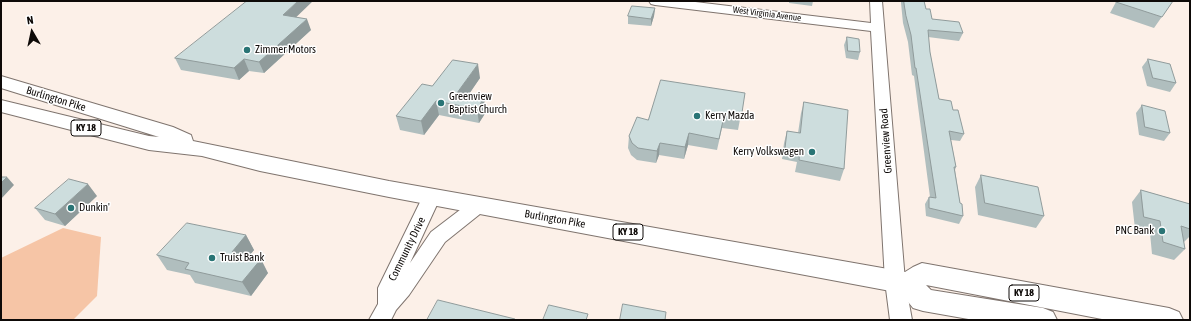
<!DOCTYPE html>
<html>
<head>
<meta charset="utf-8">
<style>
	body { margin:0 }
	#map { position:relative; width:1191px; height:321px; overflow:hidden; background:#fcf0e8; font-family:"Asap Condensed",sans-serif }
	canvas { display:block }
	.frame { position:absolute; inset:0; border:2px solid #0e0a08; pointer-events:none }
	.north { position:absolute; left:12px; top:12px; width:40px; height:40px; -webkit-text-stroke:3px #fff; paint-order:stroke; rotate:351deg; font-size:11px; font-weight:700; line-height:16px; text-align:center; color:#0e0a08 }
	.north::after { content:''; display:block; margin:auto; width:14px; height:18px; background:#0e0a08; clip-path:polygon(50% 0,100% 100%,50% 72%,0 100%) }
</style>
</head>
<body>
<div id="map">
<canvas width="1191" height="321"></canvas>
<div class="frame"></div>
<div class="north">N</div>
</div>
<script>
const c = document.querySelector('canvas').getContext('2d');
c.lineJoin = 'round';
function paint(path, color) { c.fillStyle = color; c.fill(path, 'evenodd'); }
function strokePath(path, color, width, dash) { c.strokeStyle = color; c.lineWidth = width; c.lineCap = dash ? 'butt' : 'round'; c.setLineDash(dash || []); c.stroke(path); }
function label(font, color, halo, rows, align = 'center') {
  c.font = font + ' "Asap Condensed",sans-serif'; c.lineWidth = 3; c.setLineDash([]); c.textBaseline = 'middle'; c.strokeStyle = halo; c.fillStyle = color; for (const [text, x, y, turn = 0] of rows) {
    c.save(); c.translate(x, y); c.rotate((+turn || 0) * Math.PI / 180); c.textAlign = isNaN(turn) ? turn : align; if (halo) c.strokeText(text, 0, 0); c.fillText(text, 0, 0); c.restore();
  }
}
const green = new Path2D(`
	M63,228l38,9 -4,59 -24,24h-72v-62z`);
const minor = new Path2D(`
	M649,1h38l184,22 -1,-22h12l23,280 7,39h-22l-5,-39 -14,-250 -216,-26 -4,-1z
	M432,190l6,1 3,5 -31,67 21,-31 42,-32 6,-2 6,2 3,5 -3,5 -40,32 -36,53 -13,15 -5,10h-22l9,-16v-16l45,-92 3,-5z`);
const primary = new Path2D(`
	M1,76l172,51 18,8 2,6 196,40 516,91 8,-5 9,-4 247,45 10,4 4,8h-76l-181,-35 5,5 112,18 10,4 4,8h-83l-51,-9 -10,-3 -12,-15 -512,-96 -129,-26 -58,-15 -53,-6 -148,-38v-12l148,36 10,1 -158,-49z`);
const wall = new Path2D(`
	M789,1h24l-1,5 -23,-3z
	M901,1h23l2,8 6,10 31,14 -4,8 -31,-4 2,15 9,47 14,11 11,24 -4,7 -9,-1 5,27 -1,3 5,33 3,13 -4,8 -33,-8 -1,-12 4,-7h1l-16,-121 -2,-1 -4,-33 -5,-19 -2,-20z
	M1173,1l-19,27 -44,-15 6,-11z
	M655,8l-1,8 -3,10 -23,-2v-8z
	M296,17l15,13 -47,43 -15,-2 -10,9 -58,-10 -6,-12z
	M847,37l13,15 -2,8 -12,-2 -2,-13z
	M1148,59l28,24 -6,9 -23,-6 -5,-19z
	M480,78l-12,17 18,17 -7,11 -40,-8 -15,20 -24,-5 -4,-14 36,-30z
	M745,93l-7,37 -16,-2 -5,22 -29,-5 -4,14 -25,-4 -3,8 -19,-3 -6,-5 -3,-7 1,-12 19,-16z
	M804,102l40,67 -4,12 -45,-9 2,-10 -15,-3 2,-16 3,-12 11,2 3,-20z
	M1142,105l28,28 -6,8 -25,-6 -3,-22z
	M981,175l63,41 -8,12 -58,-13 -3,-28z
	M1141,190l49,14v32l-6,6 1,7 -11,11 -22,-6 -2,-21 -15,-4 -3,-27z
	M97,196l-32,30 -20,-6 -10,-12z
	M246,235l8,15 -5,6 19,17 -17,23 -56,-13 -5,-8 -23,-5 -10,-15z`);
const shadedWall = new Path2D(`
	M298,1h15l-26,25 -4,-11z
	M655,8l-1,8 -3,10v-7z
	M307,19l4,11 -47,43 -5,-11z
	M244,59l5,12 -10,9 -5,-12z
	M478,64l2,14 -19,28 -4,-13z
	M484,98l2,14 -7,11 -2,-14z
	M436,101l3,14 -15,20 -3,-14z
	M689,133l-1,12 -4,14 1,-12z
	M660,143l-1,12 -3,8 1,-12z
	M7,177l7,8 -13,14v-16z
	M88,184l9,12 -32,30 -10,-12z
	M246,235l8,15 -14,17 -8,-15z
	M261,259l7,14 -17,23 -9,-14z`);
const building = new Path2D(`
	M247,1h51l-15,14 24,4 -48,43 -15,-3 -10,9 -59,-10z
	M904,1h20l2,8h4l2,10 27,3 4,11 -35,-3 2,22 9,47 12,2 2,9h5l6,24 -15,-3 7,36h-2l6,36 2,1 1,12 -34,-8v-11l7,1 -20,-130h-1l-4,-33 -5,-19z
	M1118,1h55l-11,16 -46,-15z
	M632,6l23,2 -4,11 -23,-3z
	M847,37l12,2 1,13 -12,-1z
	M1148,59l22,5 6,19 -23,-5z
	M453,60l25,4 -21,29 27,5 -7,11 -41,-8 -15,20 -25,-5 26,-32 10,2z
	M661,80l84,13 -4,26 -17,-3 -5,23 -30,-6 -4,14 -25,-4 -3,8 -19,-3 -6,-5 -3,-7 8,-19 11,3z
	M804,102l44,8 -4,59 -45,-9 1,-10 -15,-2 2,-17 13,2z
	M1142,105l23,6 5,22 -25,-6z
	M981,175l57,12 6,29 -59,-13z
	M1,177h6l-6,6z
	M69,179l19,5 -33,30 -20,-6z
	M1141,190l49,14v25l-9,-3 4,23 -22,-7 -3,-21 -16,-4z
	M187,223l59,12 -14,17 29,7 -19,23 -57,-13 4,-6 -32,-8z
	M438,300l77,19v1h-88z
	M623,304l43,8 -1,8h-45z
	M549,305l39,9 -2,6h-43z`);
const markers = [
	[247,50,4,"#297475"],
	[441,103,4,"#297475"],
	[697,116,4,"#297475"],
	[812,152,4,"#297475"],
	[71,208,4,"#297475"],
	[1162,231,4,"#297475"],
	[212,258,4,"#297475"]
];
const farStreetnames = [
	["West Virginia Avenue",767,14,7]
];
const shields = [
	[86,128,30],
	[628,232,30],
	[1024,293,30]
];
const shieldNames = [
	["KY 18",86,128],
	["KY 18",628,232],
	["KY 18",1024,293]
];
const poiNames = [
	["Zimmer Motors",255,50],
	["Greenview",449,97],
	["Baptist Church",449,110],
	["Kerry Mazda",705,116],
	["Kerry Volkswagen",804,152,"right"],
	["Dunkin'",79,208],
	["PNC Bank",1154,231,"right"],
	["Truist Bank",220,258]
];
const streetNames = [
	["Burlington Pike",56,99,17],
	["Greenview Road",886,141,-94],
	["Burlington Pike",555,219,10],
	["Community Drive",407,249,-64]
];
paint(green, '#f6c5a6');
strokePath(minor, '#7f746e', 2);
strokePath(primary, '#7f746e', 2);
paint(minor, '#fff');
paint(primary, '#fff');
paint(wall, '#b0bebe');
paint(shadedWall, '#909b9b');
paint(building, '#cddddd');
strokePath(building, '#909b9b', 1);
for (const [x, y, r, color] of markers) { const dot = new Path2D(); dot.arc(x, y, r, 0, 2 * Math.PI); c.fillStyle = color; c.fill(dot); strokePath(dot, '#fff', 1.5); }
label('9px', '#0e0a08', '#fff', farStreetnames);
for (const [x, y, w] of shields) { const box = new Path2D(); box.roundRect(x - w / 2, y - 8, w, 16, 3); c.fillStyle = '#fff'; c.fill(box); strokePath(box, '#0e0a08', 1); }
label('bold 10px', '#0e0a08', null, shieldNames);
label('11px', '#0e0a08', '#fff', poiNames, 'left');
label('11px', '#0e0a08', '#fff', streetNames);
</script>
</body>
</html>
